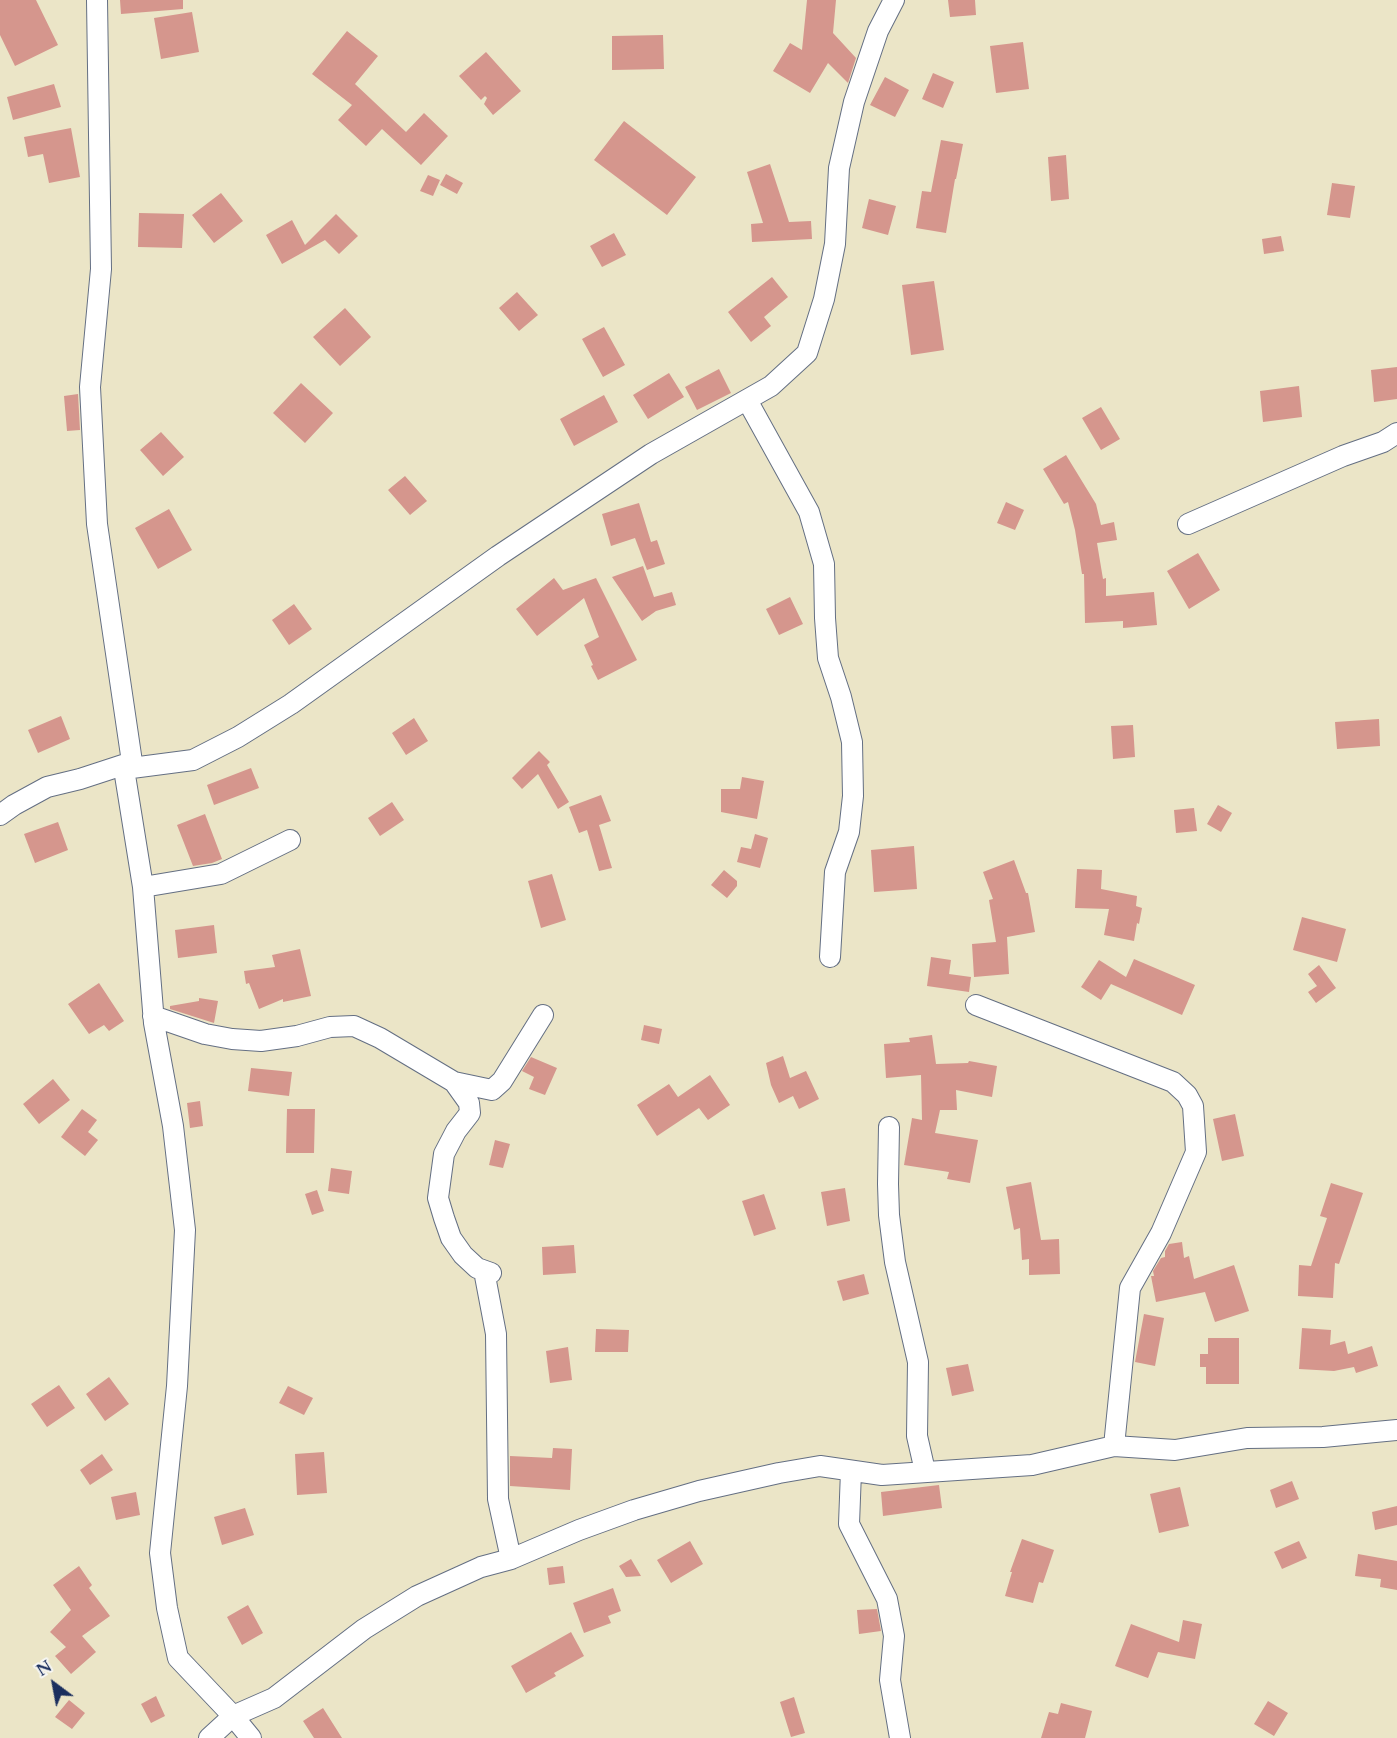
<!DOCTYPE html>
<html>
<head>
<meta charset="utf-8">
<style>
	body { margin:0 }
	#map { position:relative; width:1397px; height:1738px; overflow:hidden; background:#ebe5c7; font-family:Cardo,serif }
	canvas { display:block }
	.north { position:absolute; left:24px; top:1654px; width:60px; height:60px; -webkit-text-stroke:4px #f6f6f2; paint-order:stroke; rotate:328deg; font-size:16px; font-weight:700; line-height:24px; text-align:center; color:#1b2f5e }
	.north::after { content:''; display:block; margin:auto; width:21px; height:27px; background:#1b2f5e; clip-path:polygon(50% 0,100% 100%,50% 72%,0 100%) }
</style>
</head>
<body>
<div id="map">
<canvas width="1397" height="1738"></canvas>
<div class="north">N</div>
</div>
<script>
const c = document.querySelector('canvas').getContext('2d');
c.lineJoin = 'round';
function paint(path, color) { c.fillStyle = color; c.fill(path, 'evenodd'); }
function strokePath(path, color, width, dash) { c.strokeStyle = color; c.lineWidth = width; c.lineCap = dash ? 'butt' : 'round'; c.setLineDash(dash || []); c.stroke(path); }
const building = new Path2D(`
	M0,0h36l22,45 -43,21 -15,-31z
	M120,0h63v9l-62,5z
	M807,0h29l-3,33 23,25 -8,25 -20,-20 -18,30 -37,-22 17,-28 12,7z
	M948,0h27l1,15 -26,2z
	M192,12l7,40 -38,7 -7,-41z
	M347,31l31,25 -23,28 51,48 18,-19 24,23 -27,29 -39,-36 -16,17 -28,-26 14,-15 -40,-31z
	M663,35l1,34 -52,1v-34z
	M1023,42l6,47 -33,4 -6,-47z
	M486,52l35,39 -28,24 -9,-11 3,-6 -2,-2 -4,4 -22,-24z
	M933,73l21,9 -11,26 -21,-9z
	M885,77l24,13 -14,27 -25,-12z
	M54,84l7,23 -48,13 -6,-23z
	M624,121l72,56 -29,38 -73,-55z
	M71,128l9,49 -31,6 -6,-29 -15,3 -4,-20z
	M941,140l22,4 -7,35h-1l-9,54 -30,-5 6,-37 9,1z
	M1066,155l3,44 -18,2 -3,-44z
	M770,164l19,58 22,-1 1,18 -60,3 -1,-18 12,-1 -16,-51z
	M446,174l17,9 -6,11 -17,-9z
	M428,175l12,5 -7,16 -13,-5z
	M1332,183l23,3 -5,32 -23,-3z
	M221,193l22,28 -29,22 -22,-28z
	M869,199l27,7 -8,29 -26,-7z
	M139,213l45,1 -2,34 -44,-1z
	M336,214l22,22 -19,18 -14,-14 -43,24 -16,-29 26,-15 13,25z
	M614,233l12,22 -24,12 -12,-21z
	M1281,236l3,15 -20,3 -2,-15z
	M772,277l16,20 -24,20 7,9 -20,16 -23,-30z
	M934,281l10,69 -33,5 -9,-70z
	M517,292l21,23 -19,16 -20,-23z
	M345,308l26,29 -31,29 -27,-29z
	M604,327l21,38 -22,12 -21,-38z
	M1397,367v32l-23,3 -3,-32z
	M719,369l12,24 -34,17 -12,-23z
	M669,373l15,24 -36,22 -15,-24z
	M301,383l32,30 -28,30 -32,-30z
	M1299,386l3,31 -39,5 -3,-31z
	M78,394l2,36 -13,1 -3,-35z
	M604,395l14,27 -44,24 -14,-27z
	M1101,407l19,32 -19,11 -19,-32z
	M161,432l23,25 -21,19 -23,-26z
	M1066,455l30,49 5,21 13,-3 3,18 -20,3 6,36 3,-1v18l48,-4 3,33 -34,3v-7l-38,2 -1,-49h-2l-7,-44 -7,-28 -4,2 -21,-35z
	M405,476l22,25 -17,14 -22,-25z
	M1006,502l18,8 -9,20 -18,-7z
	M639,503l12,39 6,-2 8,24 -18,6 -12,-32 -24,8 -9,-32z
	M169,509l23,41 -34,19 -23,-41z
	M1198,553l22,37 -31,19 -22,-38z
	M643,566l11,31 18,-5 4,13 -20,6 -14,10 -30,-44z
	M554,578l9,12 33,-12 41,82 -39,20 -7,-14 2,-1 -9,-20 15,-8 -15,-39 -47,38 -21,-27z
	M790,597l13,27 -24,11 -13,-26z
	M294,604l18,25 -23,16 -17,-25z
	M61,716l9,23 -32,14 -10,-23z
	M414,718l14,23 -22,14 -14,-22z
	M1379,719l1,27 -43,3 -2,-27z
	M1133,725l2,32 -22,2 -2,-33z
	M539,751l11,11 -3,3 22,37 -11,7 -20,-35 -16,15 -10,-11z
	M251,768l8,20 -45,17 -7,-20z
	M742,777l22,4 -7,38 -36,-7v-23h19z
	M601,795l10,26 -12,4 13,43 -13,3 -12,-41 -8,3 -10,-26z
	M392,802l12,18 -24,16 -12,-18z
	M1218,805l14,8 -11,19 -14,-8z
	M1194,808l3,23 -21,2 -2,-23z
	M205,814l17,45 -10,4 -19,3 -16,-41z
	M58,822l10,28 -33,13 -11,-29z
	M755,834l13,4 -8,30 -23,-6 4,-15 10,2z
	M914,846l3,43 -43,3 -3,-42z
	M1014,860l12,33h2l7,39 -28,5 2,37 -35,3 -2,-33 24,-2 -7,-42 4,-1 -10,-27z
	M1077,869l25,1 -1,19 36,7 -1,10 6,2 -3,16 -2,-1 -3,18 -30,-6 5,-26 -34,-1z
	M724,870l13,11v5l-10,12 -16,-13z
	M552,874l14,46 -25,8 -13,-47z
	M1302,917l44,12 -9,33 -44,-12z
	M214,925l3,28 -39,5 -3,-28z
	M300,949l11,47 -28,6v-3l-24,10 -10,-26 -3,1 -2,-13 31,-4 -3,-12z
	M931,957l20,3 -2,14 22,3 -2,15 -42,-6z
	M1134,959l61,26 -13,30 -71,-31 -10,16 -20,-13 18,-27 27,17z
	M1319,965l17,23 -20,15 -8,-11 9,-6 -9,-12z
	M99,983l25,38 -15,10 -5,-6 -15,9 -21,-30z
	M199,998l19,3 -4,22 -44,-14v-3l29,-5z
	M644,1025l18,4 -3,15 -18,-4z
	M932,1035l4,29 32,-1 1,-2 28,5 -5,31 -36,-7 1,20h-17l-5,23 43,7 -8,43 -23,-4 2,-7 -45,-7 8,-47 10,2 -1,-45 -35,3 -2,-34 26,-2 -1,-4z
	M783,1056l7,22 16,-7 13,28 -20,10 -6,-13 -14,7 -8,-18 -5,-22z
	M531,1057l26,11 -12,27 -16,-6 5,-12 -12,-6z
	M251,1068l41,4 -3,24 -41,-5z
	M710,1075l20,30 -22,15 -9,-12 -42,28 -20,-31 32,-21 9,13z
	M53,1079l17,21 -31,24 -16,-20z
	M200,1101l3,25 -13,2 -3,-25z
	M82,1109l15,11 -9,12 10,8 -13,16 -24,-19z
	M287,1109h28l-1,44h-28z
	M1235,1114l9,42 -22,5 -9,-42z
	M495,1140l15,4 -7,24 -14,-3z
	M331,1168l21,3 -3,23 -21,-3z
	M1031,1182l10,58 18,-1 1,35 -31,1v-16l-7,1 -2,-32 -6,2 -8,-43z
	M1331,1183l32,10 -24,71 -4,-1 -2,35 -35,-2 1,-31 12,1 16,-48 -7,-2z
	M845,1188l5,33 -23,5 -6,-34z
	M317,1190l7,21 -12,4 -7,-21z
	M764,1194l12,35 -22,7 -12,-35z
	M1182,1242l2,16 5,-2 5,23 40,-14 15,46 -34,11 -10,-30 -49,10 -5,-26h3l-1,-5 8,-13 4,-1v-6l4,-7z
	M574,1245l2,28 -33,2 -1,-28z
	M864,1274l5,20 -26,7 -6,-20z
	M1144,1314l20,4 -9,48 -20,-4z
	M1302,1328l29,2 -1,15 15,-4 3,13 24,-8 6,20 -22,7 -2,-6 -20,4 -35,-2z
	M596,1329l33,1 -1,22h-33z
	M1208,1338h31v46h-33v-17h-6v-13h8z
	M568,1347l4,33 -22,3 -4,-32z
	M968,1364l6,27 -22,5 -6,-28z
	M109,1377l20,27 -24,17 -19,-27z
	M59,1385l16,23 -28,19 -16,-23z
	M288,1386l25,12 -9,17 -25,-12z
	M553,1448l19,1 -2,41 -60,-4v-30l42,2z
	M324,1452l3,41 -30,2 -2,-41z
	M102,1454l11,16 -23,15 -10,-15z
	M1292,1481l7,18 -23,9 -6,-18z
	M939,1485l3,23 -59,8 -2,-24z
	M1180,1487l9,39 -30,7 -9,-39z
	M136,1492l4,23 -24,5 -5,-23z
	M1397,1506v19l-22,5 -3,-18z
	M245,1508l9,27 -32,10 -8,-28z
	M1022,1539l32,11 -11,33 -4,-1 -6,21 -28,-7 7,-24h-2z
	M690,1541l13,23 -32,19 -14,-23z
	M1299,1541l8,17 -25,11 -8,-17z
	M1358,1554l39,7v29l-17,-3 1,-8 -26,-3z
	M631,1559l10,17 -15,1 -7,-11z
	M79,1566l13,19 -3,3 21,28 -28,20 14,16 -25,22 -16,-18 11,-9 -16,-15 21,-22 -18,-25z
	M563,1566l2,17 -16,2 -2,-17z
	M613,1588l8,23 -13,5 3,7 -27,10 -11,-30z
	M248,1605l15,28 -21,12 -15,-28z
	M877,1609l4,22 -22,3 -2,-24z
	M1183,1620l19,4 -7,35 -37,-7 -10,26 -33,-12 16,-42 48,18z
	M571,1632l13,24 -30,17 2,3 -30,17 -15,-27z
	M156,1696l9,20 -14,7 -10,-19z
	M794,1697l11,36 -14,4 -11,-35z
	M69,1700l16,13 -13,16 -17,-12z
	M1268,1701l20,12 -14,23 -20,-12z
	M1061,1703l31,8 -7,27h-44l8,-26 9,2z
	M323,1708l19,30h-28l-11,-17z`);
const minor = new Path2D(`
	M97,0l4,269 -11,118 7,137 35,238 -8,7 19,118 11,136 19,103 12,104 -8,156 -17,167 7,55 11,50 55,58 -24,22
	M747,400l62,112 15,52 1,54 3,40 13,39 11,45 1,54 -4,36 -14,40 -5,85
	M1188,524l155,-68 40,-14 14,-9
	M124,769l69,-9 45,-23 53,-33 207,-148 153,-102 120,-68 36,-33 17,-54 11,-55 4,-76 15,-66 24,-71 16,-31
	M0,815l14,-10 33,-18 33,-8 52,-17
	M143,887l78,-13 69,-34
	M976,1005l197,77 14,13 6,11 3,46 -35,81 -31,55 -16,158
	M153,1016l52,18 27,5 29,2 36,-5 33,-9 24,-1 26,12 74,44 15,21 1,10 -14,18 -12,23 -6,44 6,20 7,20 12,17 14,13 14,5 -6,3 11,58 2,165 13,60
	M454,1082l38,8 10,-9 41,-66
	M889,1127l-1,57 1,31 6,47 23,100 -1,74 8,35
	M851,1471l-2,53 38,75 7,37 -4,44 10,58
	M251,1738l-18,-22 41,-18 90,-69 53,-33 64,-29 30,-8 68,-29 55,-20 65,-19 80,-18 41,-7 62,9 150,-10 82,-19 61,4 72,-12 76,-1 74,-7`);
paint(building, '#d5968d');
strokePath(minor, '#646f83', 22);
strokePath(minor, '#fff', 20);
</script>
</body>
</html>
